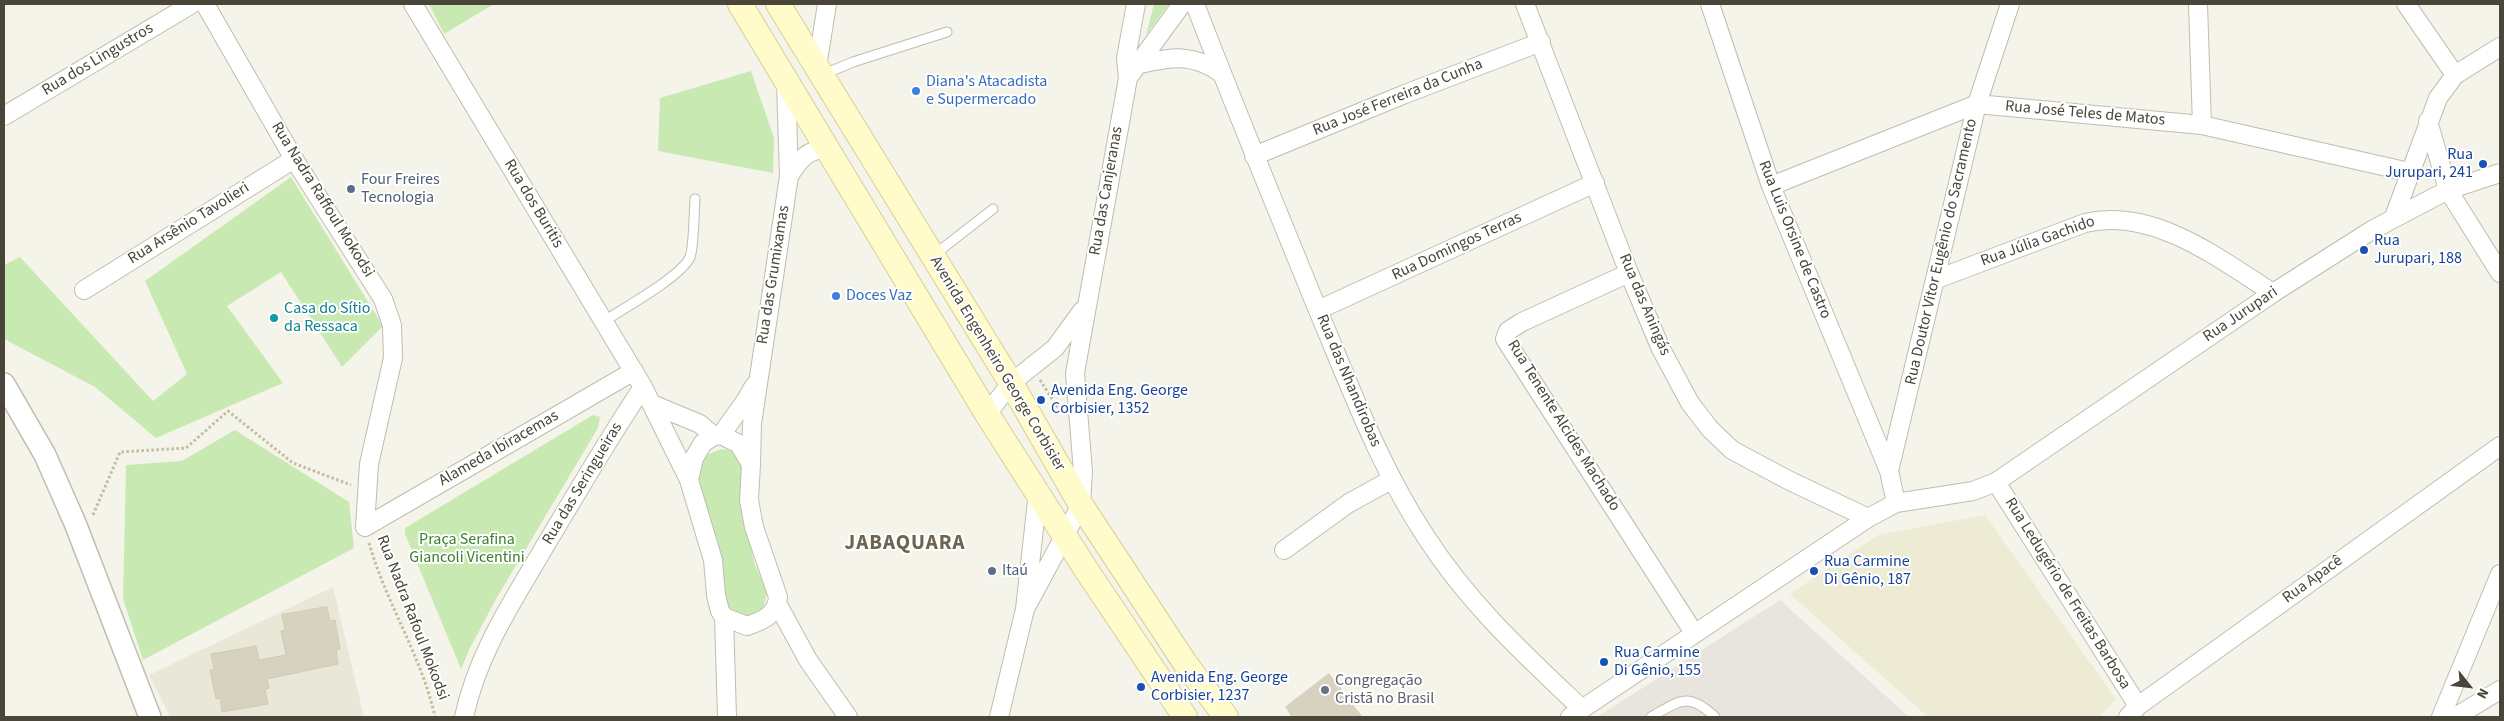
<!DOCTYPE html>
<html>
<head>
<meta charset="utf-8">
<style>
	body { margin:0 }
	#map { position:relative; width:2504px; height:721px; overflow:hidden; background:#f5f4ea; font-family:"Source Sans 3",sans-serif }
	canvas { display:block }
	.frame { position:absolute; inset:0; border:5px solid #494538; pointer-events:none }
	.north { position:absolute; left:2444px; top:661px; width:50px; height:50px; -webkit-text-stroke:4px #fff; paint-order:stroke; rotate:119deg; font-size:14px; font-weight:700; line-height:20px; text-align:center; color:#494538 }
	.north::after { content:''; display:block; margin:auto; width:18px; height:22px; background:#494538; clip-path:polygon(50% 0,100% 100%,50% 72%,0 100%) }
</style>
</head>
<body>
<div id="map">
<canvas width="2504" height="721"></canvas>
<div class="frame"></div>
<div class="north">N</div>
</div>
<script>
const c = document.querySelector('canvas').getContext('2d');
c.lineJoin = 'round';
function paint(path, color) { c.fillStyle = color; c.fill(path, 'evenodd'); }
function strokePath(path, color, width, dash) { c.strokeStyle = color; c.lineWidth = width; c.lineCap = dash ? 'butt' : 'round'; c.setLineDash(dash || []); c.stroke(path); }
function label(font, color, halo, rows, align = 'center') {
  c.font = font + ' "Source Sans 3",sans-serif'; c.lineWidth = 4; c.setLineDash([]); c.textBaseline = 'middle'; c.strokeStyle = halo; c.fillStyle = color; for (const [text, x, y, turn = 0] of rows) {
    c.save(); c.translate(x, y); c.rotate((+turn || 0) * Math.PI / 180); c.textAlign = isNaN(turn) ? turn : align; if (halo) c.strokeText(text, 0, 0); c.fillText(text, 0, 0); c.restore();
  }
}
const residential = new Path2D(`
	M333,587l31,130h-194l-21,-42z`);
const industrial = new Path2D(`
	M1780,600l129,117h-312z`);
const education = new Path2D(`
	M1985,515l131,184 -17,18h-171l-138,-123 88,-59z`);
const green = new Path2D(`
	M429,4h65l-50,30z
	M1154,4h15l-23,31z
	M751,71l23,67 -1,35 -115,-22 2,-53z
	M291,177l92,149 -41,41 -61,-95 -54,34 56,77 -127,55 -61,-51 -91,-48v-74l16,-8 133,144 34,-27 -42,-93z
	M593,415l7,2 -2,11 -102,171 -26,49 -9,21 -56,-135v-6z
	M235,430l114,72 5,46 -211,112 -20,-61 3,-134 56,-4z
	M723,449l9,2 7,6 3,9 -2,39 15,60 12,27 -4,17 -6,7 -9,3 -22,-11c-5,-34 -8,-70 -20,-102 -3,-9 -11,-21 -10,-30 2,-17 11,-23 27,-27z`);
const building = new Path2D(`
	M327,607l3,14 5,-1 5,29 -4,1 2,14 -71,15 2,9 -4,1 3,15 -46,8 -2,-14 -4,1 -6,-29 4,-1 -3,-15 45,-8 3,14 27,-5 -5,-24 4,-1 -3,-15z
	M1329,674l33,43h-70l-6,-10z`);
const path = new Path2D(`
	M1040,380l20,31
	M93,515l27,-63 66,-4 42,-37 65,52 58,22
	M369,543c17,60 53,114 66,174`);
const service = new Path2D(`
	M822,75l31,-13 94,-30
	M934,255l59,-46
	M604,321c19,-12 78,-45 86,-64 4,-10 4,-46 5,-58
	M1651,717c30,-17 37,-25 64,0`);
const minor = new Path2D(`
	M205,4l89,155 89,140 9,26 1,33 -24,106 -4,63
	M413,4l230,383 46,93
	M1195,4c39,102 81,203 122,304 33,78 62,158 109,229 44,68 98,117 156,172
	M1525,4l104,269 32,76 29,54 20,26 22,21 56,30 80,38
	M1710,4l61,182 118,285
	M2198,4l4,121
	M2406,4l49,71
	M1140,64c32,-7 52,-11 81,9
	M817,67l10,-63
	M1128,78l54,-74
	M4,116l188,-112
	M2428,121l20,69 52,83
	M1254,156l151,-62 136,-52
	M789,176c11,-17 18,-26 38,-28
	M1771,186l206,-82 225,21 207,47
	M2394,217l44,-119 17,-23 45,-28
	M1629,273l-107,49 -14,9 -3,8 189,294
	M1937,279l148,-56c68,-16 133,35 188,70
	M84,290l210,-131
	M1318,310l277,-127
	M652,404l48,20 14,12
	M987,414l24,-31 44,-35 27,-37
	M721,435l18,9 12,20 -2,36 5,27 24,70c-1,18 -16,24 -31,29l-23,-9 -4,-6 -4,-16 -3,-35 -24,-80 5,-22 9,-15 11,-7z
	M721,435l25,-35 8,-14
	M751,464l1,-40 37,-248 -3,-93
	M1996,482l142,224
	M1896,503l-7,-32 88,-367 33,-100
	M365,527l269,-156
	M1284,550l65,-47 42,-23
	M777,603l31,57 40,57
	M1025,609l56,-104 2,-33 -8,-99 53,-295 -2,-20 10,-54
	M724,617l3,100
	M464,717c14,-65 48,-114 81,-171 32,-53 63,-107 98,-159
	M999,717l26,-108 13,-117
	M1570,717l298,-199 28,-15 77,-12 23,-9 277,-189 99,-63 76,-40 52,-17
	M2128,717l10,-11 362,-260
	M2441,717l59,-143
	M2455,717l45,-27`);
const tertiary = new Path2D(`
	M4,384l41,71 30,68 75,194`);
const secondary = new Path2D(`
	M740,4l247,410 100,157 98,146
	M778,4l233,379 70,122 104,158 41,54`);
const markers = [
	[916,91,5,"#3f7fe0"],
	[2483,164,5,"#1a4fb4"],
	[351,189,5,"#5c6f8a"],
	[2364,250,5,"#1a4fb4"],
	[836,296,5,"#3f7fe0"],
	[274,318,5,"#0f9aa8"],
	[1041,400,5,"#1a4fb4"],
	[992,571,5,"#5c6f8a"],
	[1814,571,5,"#1a4fb4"],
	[1604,662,5,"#1a4fb4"],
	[1141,687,5,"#1a4fb4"],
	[1325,690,5,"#6b7280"]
];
const streetNames = [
	["Rua dos Lingustros",98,60,-31],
	["Rua José Ferreira da Cunha",1398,98,-22],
	["Rua José Teles de Matos",2085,114,5],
	["Rua das Canjeranas",1107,191,-80],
	["Rua Nadra Raffoul Mokodsi",322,200,58],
	["Rua dos Buritis",533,204,59],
	["Rua Arsênio Tavolieri",189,224,-32],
	["Rua Luis Orsine de Castro",1794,240,68],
	["Rua Júlia Gachido",2038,242,-20],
	["Rua Domingos Terras",1457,247,-25],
	["Rua Doutor Vitor Eugênio do Sacramento",1942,252,-77],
	["Rua das Grumixamas",774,275,-81],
	["Rua das Aningás",1644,305,67],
	["Rua Jurupari",2241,315,-34],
	["Avenida Engenheiro George Corbisier",997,364,59],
	["Rua das Nhandirobas",1348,381,67],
	["Rua Tenente Alcides Machado",1563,426,58],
	["Alameda Ibiracemas",499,449,-30],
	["Rua das Seringueiras",583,484,-59],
	["Rua Apacê",2313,580,-36],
	["Rua Ledugério de Freitas Barbosa",2067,594,58],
	["Rua Nadra Rafoul Mokodsi",412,618,69]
];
const shopNames = [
	["Diana's Atacadista",926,82],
	["e Supermercado",926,100],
	["Doces Vaz",846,296]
];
const transitNames = [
	["Rua",2473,155,"right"],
	["Jurupari, 241",2473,173,"right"],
	["Rua",2374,241],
	["Jurupari, 188",2374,259],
	["Avenida Eng. George",1051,391],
	["Corbisier, 1352",1051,409],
	["Rua Carmine",1824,562],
	["Di Gênio, 187",1824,580],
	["Rua Carmine",1614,653],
	["Di Gênio, 155",1614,671],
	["Avenida Eng. George",1151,678],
	["Corbisier, 1237",1151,696]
];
const serviceNames = [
	["Four Freires",361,180],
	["Tecnologia",361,198],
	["Itaú",1002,571]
];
const cultureNames = [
	["Casa do Sítio",284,309],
	["da Ressaca",284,327]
];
const parkNames = [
	["Praça Serafina",467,540],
	["Giancoli Vicentini",467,558]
];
const worshipNames = [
	["Congregação",1335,681],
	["Cristã no Brasil",1335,699]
];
const districtNames = [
	["JABAQUARA",905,544]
];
paint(residential, '#e9e7d8');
paint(industrial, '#e8e5de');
paint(education, '#eeebd4');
paint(green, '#c8eab2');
paint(building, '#d7d2bf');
strokePath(building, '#d2cbb2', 1);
strokePath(service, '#c1bdac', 11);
strokePath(minor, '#c1bdac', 20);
strokePath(tertiary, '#c1bdac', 24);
strokePath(secondary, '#d6d099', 26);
strokePath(path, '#c3bc9d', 3, [2.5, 2.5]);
strokePath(service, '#fff', 9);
strokePath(minor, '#fff', 18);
strokePath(tertiary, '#fff', 21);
strokePath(secondary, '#fffbca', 24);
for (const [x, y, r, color] of markers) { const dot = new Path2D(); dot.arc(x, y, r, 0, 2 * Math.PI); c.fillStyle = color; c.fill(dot); strokePath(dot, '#fff', 2); }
label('16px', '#494538', '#fff', streetNames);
label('16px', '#366cbe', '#fff', shopNames, 'left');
label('16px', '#164399', '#fff', transitNames, 'left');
label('16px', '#4e5e75', '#fff', serviceNames, 'left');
label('16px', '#0d838f', '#fff', cultureNames, 'left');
label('16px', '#3b7d29', '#fff', parkNames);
label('16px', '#5b616d', '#fff', worshipNames, 'left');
c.letterSpacing = '1px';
label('bold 21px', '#6d654f', '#fff', districtNames);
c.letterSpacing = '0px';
</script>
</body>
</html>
